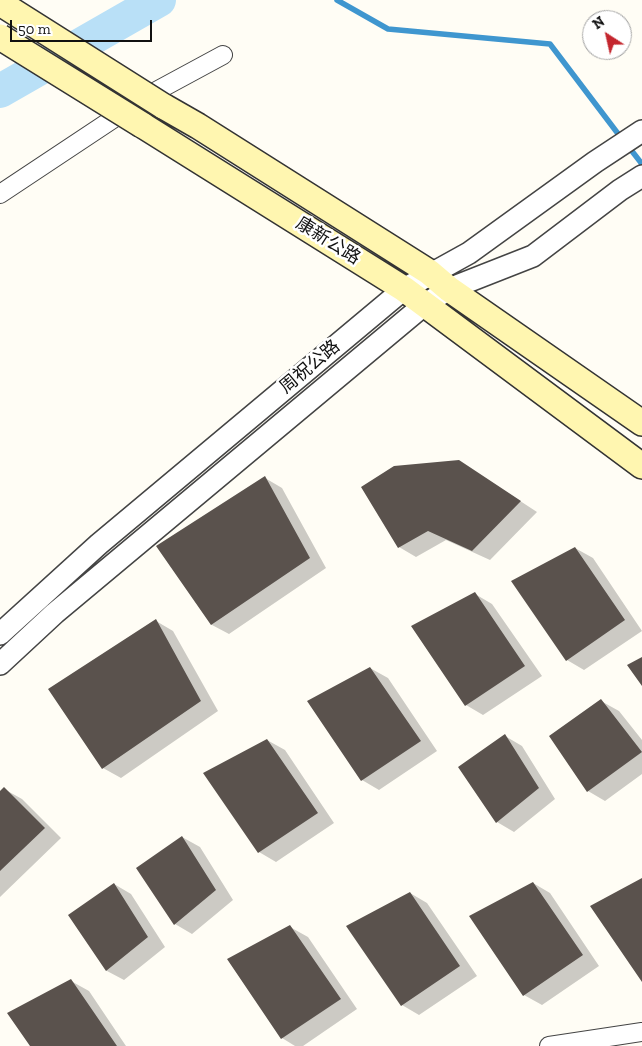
<!DOCTYPE html>
<html>
<head>
<meta charset="utf-8">
<style>
	body { margin:0 }
	#map { position:relative; width:642px; height:1046px; overflow:hidden; background:#fffdf5; font-family:"Zilla Slab",serif }
	canvas { display:block }
	.north { position:absolute; left:582px; top:10px; width:50px; height:50px; box-sizing:border-box; background:#fff; border:1px solid #a0a0a0; border-radius:50%; rotate:325deg; font-size:14px; font-weight:700; line-height:20px; text-align:center; color:#111 }
	.north::after { content:''; display:block; margin:auto; width:18px; height:22px; background:#c4262e; clip-path:polygon(50% 0,100% 100%,50% 72%,0 100%) }
	.scale { position:absolute; left:10px; top:20px; width:142px; height:22px; box-sizing:border-box; border:2px solid #111; border-top:0; padding-left:6px; font-size:15px; line-height:18px; white-space:nowrap; color:#111; -webkit-text-stroke:4px #fff; paint-order:stroke }
</style>
</head>
<body>
<div id="map">
<canvas width="642" height="1046"></canvas>
<div class="north">N</div>
<div class="scale">50 m</div>
</div>
<script>
const c = document.querySelector('canvas').getContext('2d');
c.lineJoin = 'round';
function paint(path, color) { c.fillStyle = color; c.fill(path, 'evenodd'); }
function strokePath(path, color, width, dash) { c.strokeStyle = color; c.lineWidth = width; c.lineCap = dash ? 'butt' : 'round'; c.setLineDash(dash || []); c.stroke(path); }
function label(font, color, halo, rows, align = 'center') {
  c.font = font + ' "Zilla Slab","Noto Sans SC",serif'; c.lineWidth = 5; c.setLineDash([]); c.textBaseline = 'middle'; c.strokeStyle = halo; c.fillStyle = color; for (const [text, x, y, turn = 0] of rows) {
    c.save(); c.translate(x, y); c.rotate((+turn || 0) * Math.PI / 180); c.textAlign = isNaN(turn) ? turn : align; if (halo) c.strokeText(text, 0, 0); c.fillText(text, 0, 0); c.restore();
  }
}
const shadow = new Path2D(`
	M459,461l78,51 -47,48 -44,-20 -30,17 -17,-10z
	M265,478l17,10 44,80 -97,66 -17,-9 -54,-79z
	M575,548l18,10 49,73 -58,39 -17,-10z
	M475,594l17,10 50,72 -59,39 -17,-10 -54,-78z
	M156,621l17,10 45,80 -97,67 -18,-10z
	M370,668l18,10 49,73 -58,39 -17,-10z
	M601,701l18,10 23,29v34l-37,27 -17,-10z
	M505,736l17,10 33,53 -41,33 -17,-10 -37,-55z
	M267,740l18,10 49,73 -58,39 -17,-10z
	M4,789l18,10 39,39 -61,59v-105z
	M182,837l18,10 33,53 -41,34 -17,-10z
	M533,883l17,10 49,73 -57,39 -18,-10z
	M114,884l17,10 34,53 -41,33 -17,-9 -37,-55z
	M410,893l17,10 50,73 -58,39 -17,-10z
	M290,927l18,10 49,72 -54,37h-8l-13,-8 -54,-78z
	M71,981l18,10 37,55h-95z`);
const stream = new Path2D(`
	M337,0l51,29 162,15 72,95
	M628,146l14,18`);
const river = new Path2D(`
	M0,91l159,-91`);
const building = new Path2D(`
	M459,460l62,41 -49,50 -44,-20 -30,17 -37,-61 33,-21z
	M265,476l45,82 -99,67 -55,-79z
	M575,547l50,73 -59,41 -55,-80z
	M475,592l50,74 -60,40 -54,-80z
	M156,619l45,82 -99,68 -54,-80z
	M642,657v29l-15,-21z
	M370,667l51,74 -60,40 -54,-80z
	M601,699l41,53 -55,40 -38,-56z
	M505,734l34,54 -43,35 -38,-56z
	M267,739l51,74 -60,40 -55,-80z
	M4,787l41,41 -45,43v-80z
	M182,836l34,54 -42,35 -38,-57z
	M642,878v104l-52,-76z
	M533,882l50,73 -60,41 -54,-80z
	M114,883l34,54 -42,34 -38,-56z
	M410,892l50,74 -59,40 -55,-80z
	M290,925l51,74 -60,40 -54,-80z
	M71,979l46,67h-87l-23,-33z`);
const minor = new Path2D(`
	M0,194l149,-99 74,-40
	M549,1046l93,-14`);
const tertiary = new Path2D(`
	M0,634l99,-90 305,-255 65,-36 126,-91 47,-31
	M0,664l55,-51 369,-308 25,-16 84,-33 87,-66 22,-14`);
const secondary = new Path2D(`
	M163,106l35,20 231,146 20,17 193,134
	M142,125l262,164 238,177`);
const secondaryBridge = new Path2D(`
	M0,3l163,103
	M0,37l142,88`);
const streetNames = [
	["康新公路",328,241,32],
	["周祝公路",310,367,-40]
];
paint(shadow, '#0003');
strokePath(stream, '#3f96cf', 5.5);
strokePath(river, '#b9e0f7', 34);
paint(building, '#5a524d');
strokePath(minor, '#444', 20);
strokePath(tertiary, '#444', 24);
strokePath(secondary, '#333', 28);
strokePath(minor, '#fff', 18);
strokePath(tertiary, '#fff', 21);
strokePath(secondary, '#fff6b0', 25);
strokePath(secondaryBridge, '#333', 28, []);
strokePath(secondaryBridge, '#fff6b0', 25);
label('18px', '#111', '#fff', streetNames);
</script>
</body>
</html>
